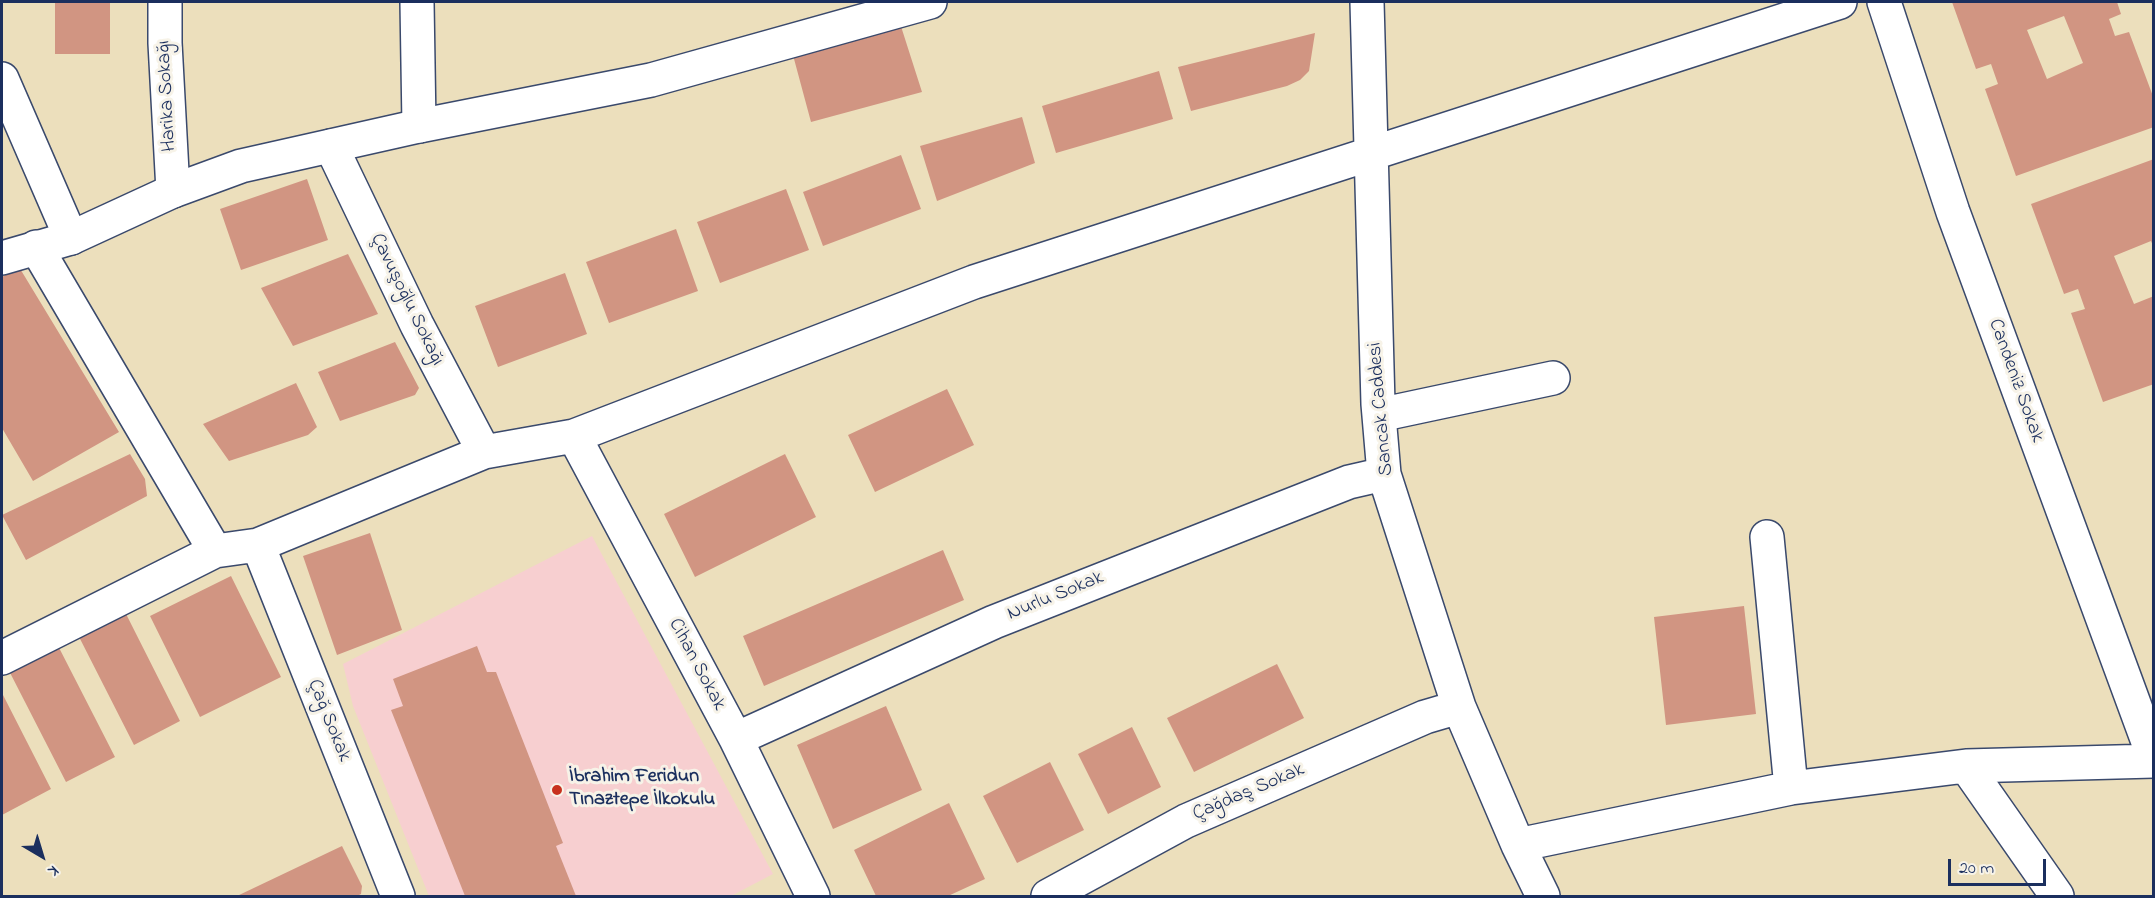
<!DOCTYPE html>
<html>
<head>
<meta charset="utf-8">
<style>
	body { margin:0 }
	#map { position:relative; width:2155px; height:898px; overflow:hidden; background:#ecdfbc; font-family:"Indie Flower",sans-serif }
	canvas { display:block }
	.frame { position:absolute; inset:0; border:3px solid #1b2f5e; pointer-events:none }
	.north { position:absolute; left:12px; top:826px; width:60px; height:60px; -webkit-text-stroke:4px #f7f3e8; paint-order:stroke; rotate:142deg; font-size:16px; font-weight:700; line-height:24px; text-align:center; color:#1b2f5e }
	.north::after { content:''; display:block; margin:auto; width:21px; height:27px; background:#1b2f5e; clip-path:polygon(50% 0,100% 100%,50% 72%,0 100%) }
	.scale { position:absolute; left:1948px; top:859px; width:98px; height:27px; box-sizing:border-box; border:3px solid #1b2f5e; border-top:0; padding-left:8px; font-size:18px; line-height:21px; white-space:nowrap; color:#1b2f5e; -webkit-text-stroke:4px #f7f3e8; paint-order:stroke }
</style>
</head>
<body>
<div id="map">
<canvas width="2155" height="898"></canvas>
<div class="frame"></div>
<div class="north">K</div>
<div class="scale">20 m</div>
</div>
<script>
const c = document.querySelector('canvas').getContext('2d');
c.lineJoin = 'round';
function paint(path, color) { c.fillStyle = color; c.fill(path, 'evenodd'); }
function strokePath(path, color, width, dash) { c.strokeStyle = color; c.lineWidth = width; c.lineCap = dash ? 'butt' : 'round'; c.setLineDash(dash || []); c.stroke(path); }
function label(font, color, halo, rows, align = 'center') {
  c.font = font + ' "Indie Flower",sans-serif'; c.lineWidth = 6; c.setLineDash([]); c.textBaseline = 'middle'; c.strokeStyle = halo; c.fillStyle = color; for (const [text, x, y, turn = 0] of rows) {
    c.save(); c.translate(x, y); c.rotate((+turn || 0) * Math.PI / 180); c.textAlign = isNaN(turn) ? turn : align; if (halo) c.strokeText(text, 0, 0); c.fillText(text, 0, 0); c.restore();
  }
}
const built = new Path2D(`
	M592,536l181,338 -42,22h-302l-76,-190 -10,-42z`);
const building = new Path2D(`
	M55,2h55v52h-55z
	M1952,2h165l4,12 -12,5 6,17 14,-4 25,67v28l-138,49 -31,-87 13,-5 -7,-20 -15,5zM2064,16l19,47 -36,16 -20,-49z
	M898,17l24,75 -111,30 -21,-78z
	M1315,33l-6,38 -9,9 -13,6 -96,25 -13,-44z
	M1159,71l14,48 -117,34 -14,-47z
	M1022,117l13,46 -98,38 -17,-55z
	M901,155l20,54 -98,37 -20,-54z
	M2154,159v89l-3,-7 -37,15 20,48 20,-8v88l-51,18 -32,-89 14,-4 -7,-20 -14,5 -33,-90z
	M307,179l21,61 -87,30 -21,-61z
	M786,189l23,61 -89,33 -23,-61z
	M676,229l22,62 -89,32 -23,-61z
	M348,254l30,60 -85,32 -32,-58z
	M19,267l100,165 -86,49 -31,-53v-151z
	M565,273l22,61 -89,33 -23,-61z
	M395,342l24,46 -4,7 -75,26 -22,-49z
	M296,383l21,44 -9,8 -79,26 -26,-37z
	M947,389l27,56 -99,47 -27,-57z
	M130,454l15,25 2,17 -121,64 -24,-45z
	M785,454l31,63 -121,60 -31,-63z
	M370,533l32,97 -65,25 -34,-99z
	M943,550l21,50 -200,86 -21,-50z
	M231,576l50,101 -81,40 -50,-101z
	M121,604l59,117 -46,24 -60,-118z
	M1744,606l12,108 -90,11 -12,-108z
	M53,636l62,121 -49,25 -62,-121z
	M477,646l10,26h9l67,171 -7,3 20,50h-111l-74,-186 12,-4 -10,-27z
	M1277,664l27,54 -110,54 -27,-54z
	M2,693l49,96 -49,26z
	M886,706l36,84 -89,39 -36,-84z
	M1132,727l29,60 -53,27 -30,-60z
	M1050,762l34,68 -67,33 -34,-67z
	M949,803l36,76 -37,17h-72l-22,-46z
	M342,846l20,40 -1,8 -4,2h-120z`);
const minor = new Path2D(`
	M165,2v41l8,148
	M417,2l2,124
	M1367,2l11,402 6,70 75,233 59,138 25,51
	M1884,2l69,210 201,546
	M2,79l69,159
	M331,146l86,179 67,127
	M36,247l179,304
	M1379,415l174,-37
	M574,436l162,303 77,157
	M1767,537l24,251
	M258,545l140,351
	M2,658l213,-107 43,-6 226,-93 90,-16 400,-154 866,-280
	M736,739l258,-117 355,-140 35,-8
	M1966,766l91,130
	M1518,845l273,-57 175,-22 188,-5
	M1048,896l138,-75 239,-104 34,-10`);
const major = new Path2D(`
	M2,258l69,-20 102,-47 68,-25 178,-40 232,-46 279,-78`);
const markers = [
	[557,790,6,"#c8321e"]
];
const streetNames = [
	["Harika Sokağı",168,96,-93],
	["Çavuşoğlu Sokağı",406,300,64],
	["Candeniz Sokak",2015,381,70],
	["Sancak Caddesi",1382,409,-95],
	["Nurlu Sokak",1056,597,-22],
	["Cihan Sokak",696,665,62],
	["Çağ Sokak",328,721,68],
	["Çağdaş Sokak",1249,793,-23]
];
const poiNames = [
	["İbrahim Feridun",569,778],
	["Tınaztepe İlkokulu",569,801]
];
paint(built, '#f7cfd0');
paint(building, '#d19582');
strokePath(minor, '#3a496c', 36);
strokePath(major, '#3a496c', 36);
strokePath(minor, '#fff', 33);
strokePath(major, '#fff', 33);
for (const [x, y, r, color] of markers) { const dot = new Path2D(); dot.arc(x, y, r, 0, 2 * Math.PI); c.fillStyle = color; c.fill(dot); strokePath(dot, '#f7f3e8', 2); }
label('20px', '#1b2f5e', '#f7f3e8', streetNames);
label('bold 20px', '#1b2f5e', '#f7f3e8', poiNames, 'left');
</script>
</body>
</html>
